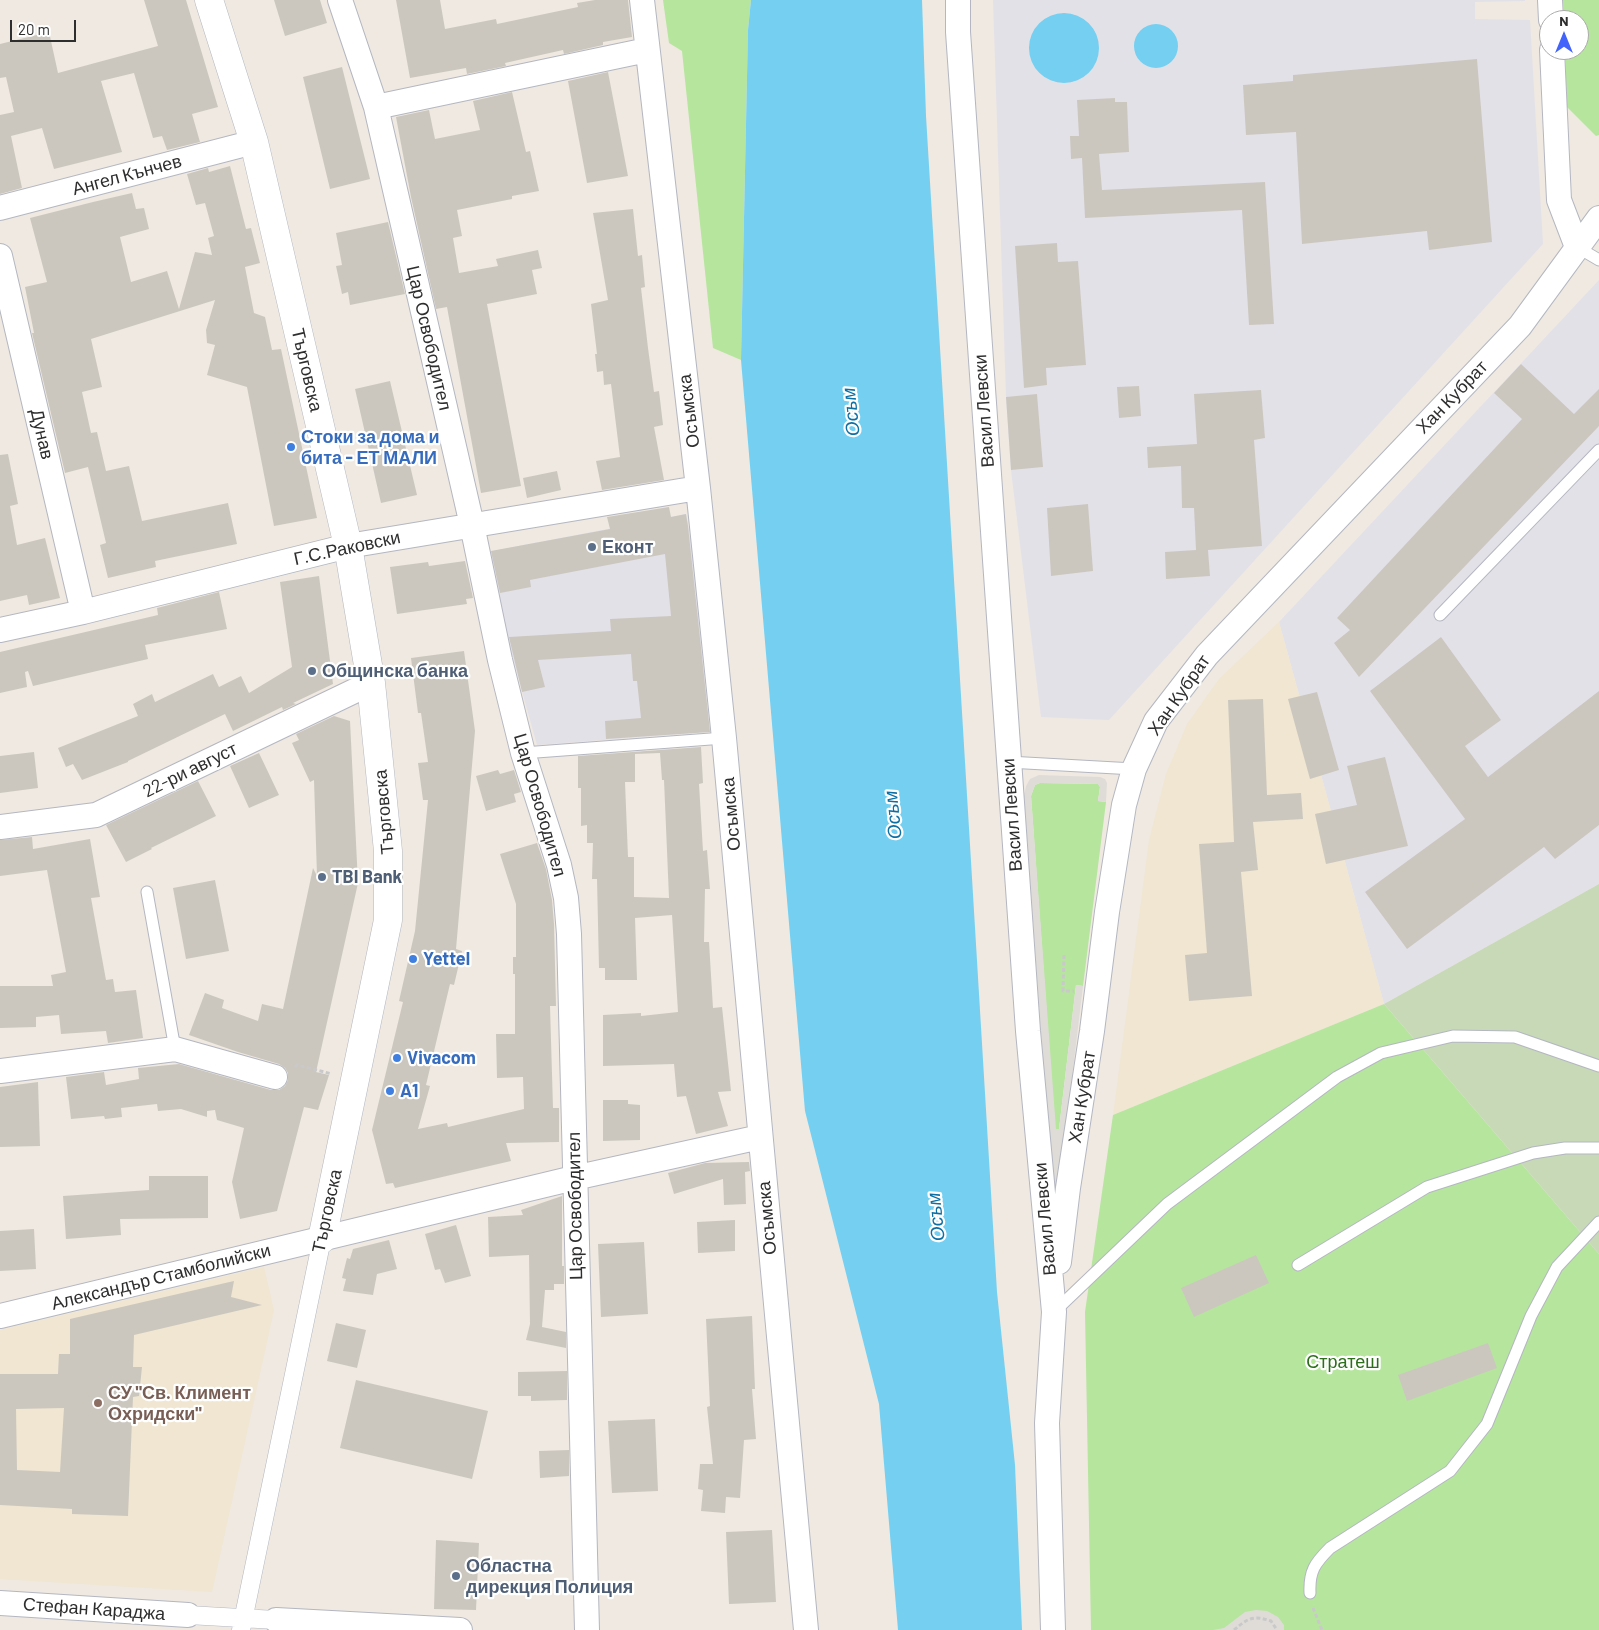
<!DOCTYPE html>
<html>
<head>
<meta charset="utf-8">
<style>
	body { margin:0 }
	#map { position:relative; width:1599px; height:1630px; overflow:hidden; background:#efe9e1; font-family:Barlow,sans-serif }
	canvas { display:block }
	.north { position:absolute; left:1539px; top:10px; width:50px; height:50px; box-sizing:border-box; background:#fff; border:1px solid #ababab; border-radius:50%; rotate:0deg; font-size:14px; font-weight:700; line-height:20px; text-align:center; color:#2e2e2e }
	.north::after { content:''; display:block; margin:auto; width:18px; height:22px; background:#4264fb; clip-path:polygon(50% 0,100% 100%,50% 72%,0 100%) }
	.scale { position:absolute; left:10px; top:20px; width:66px; height:22px; box-sizing:border-box; border:2px solid #2e2e2e; border-top:0; padding-left:6px; font-size:15px; line-height:18px; white-space:nowrap; color:#2e2e2e; -webkit-text-stroke:4px #fff; paint-order:stroke }
</style>
</head>
<body>
<div id="map">
<canvas width="1599" height="1630"></canvas>
<div class="north">N</div>
<div class="scale">20 m</div>
</div>
<script>
const c = document.querySelector('canvas').getContext('2d');
c.lineJoin = 'round';
function paint(path, color) { c.fillStyle = color; c.fill(path, 'evenodd'); }
function strokePath(path, color, width, dash) { c.strokeStyle = color; c.lineWidth = width; c.lineCap = dash ? 'butt' : 'round'; c.setLineDash(dash || []); c.stroke(path); }
function label(font, color, halo, rows, align = 'center') {
  c.font = font + ' Barlow,sans-serif'; c.lineWidth = 4.5; c.setLineDash([]); c.textBaseline = 'middle'; c.strokeStyle = halo; c.fillStyle = color; for (const [text, x, y, turn = 0] of rows) {
    c.save(); c.translate(x, y); c.rotate((+turn || 0) * Math.PI / 180); c.textAlign = isNaN(turn) ? turn : align; if (halo) c.strokeText(text, 0, 0); c.fillText(text, 0, 0); c.restore();
  }
}
const industrial = new Path2D(`
	M993,0h532v1l-50,1v17l55,1 13,224 -434,476 -68,-3 -30,-247 -5,-73z
	M1599,280v604l-215,120 -105,-382z
	M686,514l5,27 19,191 -173,13 -42,-151 -8,-42z`);
const education = new Path2D(`
	M1279,622l105,382 -271,111 36,-275 17,-66 21,-50 32,-45z
	M264,1267l10,43 -62,282 -212,-13v-249z`);
const green = new Path2D(`
	M663,0h88l-3,30 -7,330 -28,-12 -31,-297 -13,-8z
	M1563,0h36v135l-3,1 -29,-29 -2,-57h14v-30h-15z
	M1040,783l58,1 2,3 -2,14 8,1 -23,184 -7,-1 -17,144h-4l-24,-333 4,-11z
	M1384,1004l215,250v376h-508l-6,-318 28,-197z`);
const cemetery = new Path2D(`
	M1599,884v370l-215,-250z`);
const plaza = new Path2D(`
	M1039,775l61,2 5,2 2,4 -1,19 -8,-1 2,-14 -2,-3 -58,-1 -5,2 -4,11 25,333h3l17,-144 7,1 -24,200 -3,12 -4,-12 -28,-390 2,-10 4,-7z
	M1256,1610l11,1 11,6 6,8v5h-71l11,-2 21,-16z`);
const water = new Path2D(`
	M751,0h171l4,116 71,1176 18,173 7,165h-124l-19,-226 -74,-293 -64,-751 7,-330z
	M1029 48a35 35 0 1 1 70 0a35 35 0 1 1-70 0Z
	M1134 46a22 22 0 1 1 44 0a22 22 0 1 1-44 0Z`);
const building = new Path2D(`
	M144,0h42l32,107 -26,7 8,28 -33,8 -5,-14 -9,2 -19,-65 -33,8 21,71 -68,17 -12,-41 -31,8 11,52 -22,6v-79l14,-3 -8,-35 -6,1v-34l49,-12 9,41 100,-27z
	M274,0h46l7,23 -42,13z
	M396,0h44l5,29 51,-10 1,5 81,-17 -1,-4 18,-3h33l4,37 -29,5v3l-39,9 -1,-4 -58,13 1,3 -39,8 -1,-6 -56,10z
	M1477,59l15,183 -63,8 -2,-19 -125,13 -6,-112 -50,3 -3,-50 50,-4v-6z
	M342,67l28,112 -40,10 -27,-112z
	M608,72l20,104 -41,7 -19,-102z
	M512,92l14,60 4,-1 9,40 -27,5v3l-55,11 5,26 -9,2 6,35 39,-7 -2,-7 42,-9 4,18 -10,2 5,24 -50,10 34,182 -40,7 -34,-186 -11,2 -25,-112 -15,-80 33,-7 6,29 45,-9 -7,-29z
	M1115,98v4h12l2,50 -30,2 3,36 163,-8 9,142 -25,1 -7,-115 -157,8 -3,-60 -11,1 -1,-23h9l-2,-36z
	M230,166l16,63 5,-1 9,35 -15,4 9,46 11,4 7,33 9,-1 36,169 -43,8 -27,-139 -40,-12 8,-30 -8,-2 -1,-13 9,-30 -124,39 11,48 -20,5 9,41 6,-1 9,39 23,-5 13,55 86,-18 9,41 -82,17 1,6 -48,11 -8,-33 6,-2 -18,-76 -23,6 -33,-140h2l-9,-46 22,-5 -17,-64 63,-16 39,-9 4,16 8,-1 5,21 -29,8 11,45 36,-11 12,38 16,-57 17,3 -4,-17 6,-2 -9,-33 -9,2 -9,-31 21,-6 1,4z
	M633,209l5,47 4,-1 3,32 -4,1 7,60 6,44 5,-1 4,34 -9,2 10,53 -62,10 -6,-29 24,-4 -9,-73 -7,1 -1,-14 -6,1 -2,-18h2l-6,-50 17,-4 -15,-87z
	M388,222l17,72 -55,11 -2,-13 -6,2 -6,-28 6,-1 -6,-32z
	M1057,243l1,19 20,-1 8,104 -40,3 1,17 -23,3 -9,-142z
	M1521,364l53,50 25,-25v37l-240,251 -25,-34 16,-13 -13,-12 185,-199 -28,-26z
	M390,381l27,114 -36,8 -26,-114z
	M1139,386l2,30 -22,2 -2,-31z
	M1261,390l4,48 -11,2 8,106 -54,4 2,26 -44,3 -1,-27 31,-2 -2,-42h-12l-1,-42 -33,2 -1,-21 50,-3 -3,-50z
	M1037,394l6,73 -32,3 -5,-73z
	M8,454l10,50 -8,2 7,39 28,-7 15,60 -31,7 -2,-10 -27,6v-146z
	M557,471l4,19 -34,8 -4,-20z
	M1088,504l5,67 -42,5 -4,-68z
	M669,507l2,10 15,-3 2,12 22,206 -104,7 -1,-18 36,-3 -4,-37h-4l-2,-27 -93,6 7,27 -23,5 -13,-55 102,-6 -1,-12 61,-3 -6,-62 -135,26 1,7 -31,6 -9,-42 119,-22 -3,-12z
	M465,561l8,37 -7,1 1,5 -70,10 -7,-47 38,-5 1,4z
	M319,576l14,108 -40,19 3,1 -13,6 -1,-3 -49,24 -8,-17 -97,47v1l-46,18 -9,-16 -7,3 -8,-19 80,-32 -5,-12 19,-10 3,8 58,-28 6,13 22,-11 8,17 43,-26 -12,-85z
	M219,592l8,37 -82,16 3,14 -115,27 -5,-15 -3,1 2,15 -27,6v-41l158,-37 -1,-7z
	M1441,637l60,83 -36,26 23,31 111,-86v134l-44,34 -11,-12 -137,102 -42,-57 100,-73 -95,-128z
	M464,651l11,80 -19,218 6,2 -8,34 -4,-1 -24,101 4,1 -12,43 29,-6 1,4 76,-18 -1,-32 -26,1 -1,-44h19v-60h-2v-17h3v-53l-16,-50 37,-11 9,26 6,31 2,24 2,82h-6l3,102h6v34l-53,1 5,18 -116,27 -2,-5 -7,1 -14,-54 31,-128 -4,-1 16,-70 13,-131h-5l-5,-37 10,-1 -7,-49h-3l-7,-55z
	M1317,692l22,78 -29,9 -22,-80z
	M1263,699l4,96 34,-2 2,26 -50,3 5,48 -17,2 11,124 -63,5 -4,-46 22,-2 -8,-109 35,-2 -6,-142z
	M334,716l16,5 8,162 -42,189 13,3 -11,35 -14,-3 -27,104 -37,8 -8,-37 12,-54 -27,-8 -2,-10 -8,1v6l-26,-8 -23,2 -1,-7 -36,4 1,9 -17,2 -1,-3 -33,3 -5,-42 38,-5 2,13 33,-6 -1,-11 41,-4 92,26h8l6,-4 3,-6v-7l-3,-5 -6,-4 -41,-12 -49,-17 16,-42 19,7 -2,8 36,13 4,-17 21,5 30,-141 4,8 -3,-96 -4,2 -18,-39 7,-3 -3,-6z
	M701,747l2,36 -4,1 4,67 4,-1 3,39h-5l-1,53h5l4,66 9,-1 9,84 -13,1 10,34 -32,8 -10,-38 -9,1 -3,-33 -71,2v-51l38,-2v3l37,-4 -6,-97 -37,3 2,62h-32v-12h-6l-2,-89h-5l1,-36h-6v-18l-6,1v-38h-3v-32zM660,753l2,27h2l5,118 -35,-1v-40h-6l-3,-75h10v-28z
	M34,752l4,36 -38,5v-37z
	M259,753l20,42 -30,13 -19,-42z
	M1385,757l23,89 -82,18 -11,-50 42,-9 -10,-39z
	M498,770l2,4 14,-4 7,22 -7,2 2,8 -30,9 -10,-35z
	M198,781l18,35 -65,32 1,1 -26,13 -20,-37z
	M32,837l1,12 57,-10 10,58 -9,1 15,82 7,-1 2,13 21,-2 7,48 -35,5 -2,-12 -45,3 -2,-19 -23,2v10l-36,1v-42h53l-2,-11 15,-3 -19,-102 -47,6v-36z
	M215,880l14,71 -43,8 -13,-71z
	M38,1082l2,64 -40,1v-60z
	M603,1100h25v4l12,1v35l-37,1z
	M749,1162l1,9 -5,1 1,32 -22,1 -1,-26 -49,15 -6,-21 37,-10z
	M149,1176h59v42l-88,1 1,16 -55,4 -3,-43 86,-6z
	M562,1196v70h2v18h-10v6h-9l-3,37 24,5v16l-40,-8 4,-16 -1,-69 -40,2 -1,-40 35,-2 -2,-5z
	M735,1220v31l-37,2 -1,-31z
	M456,1225l15,51 -26,7 -5,-14 -5,1 -10,-36z
	M34,1229l2,40 -36,2v-40z
	M389,1240l8,29 -20,5 -4,21 -30,-4 3,-12 -4,-1 5,-20 3,1 3,-10z
	M644,1242l4,72 -47,3 -3,-73z
	M1256,1255l13,28 -75,34 -13,-29z
	M234,1281l-3,16 31,8 -128,30 -1,32h9l-3,29 -6,1 -5,119 -56,-2v-5l-72,-4v-131h58l1,-20h11v-35zM64,1408l-4,64 -43,-2 -1,-61z
	M752,1316l3,73h-3l4,50 -12,1 -4,58 -14,-1 -1,16 -24,-2 2,-21 -5,-1 2,-25h13l-6,-57 3,-1 -4,-87z
	M336,1323l30,7 -9,38 -30,-7z
	M1488,1343l9,25 -90,33 -9,-26z
	M567,1371v29l-36,1v-5h-13v-24z
	M356,1380l132,31 -16,68 -132,-31z
	M655,1419l3,72 -46,2 -4,-72z
	M569,1450v26l-29,2 -1,-27z
	M772,1530l4,72 -47,2 -3,-72z
	M436,1540l43,3 -3,67 -42,-1z`);
const path = new Path2D(`
	M1064,955l-1,36h11
	M295,1067l2,-2 35,9
	M1313,1608l9,22
	M1234,1630c14,-12 19,-15 37,-9l6,9`);
const service = new Path2D(`
	M1577,247l22,13
	M1440,615l159,-165
	M523,753l201,-15
	M1008,762l126,7
	M147,892l28,157
	M1298,1265l129,-78 106,-34 32,-5h34
	M1055,1311l112,-107 170,-127 44,-24 72,-17 62,1 84,29
	M1310,1593c-1,-22 5,-30 20,-45l120,-77 37,-47 44,-108 26,-49 42,-45`);
const pedestrian = new Path2D(`
	M188,1615l88,5
	M241,1630l81,-391`);
const minor = new Path2D(`
	M340,0l36,107 96,418 28,135 23,93 36,112 7,33 3,36 18,696
	M642,0l56,488 26,250 82,892
	M958,0v32l70,999 26,281 -7,111 6,207
	M1550,0l1,20
	M1552,50l7,150 18,47
	M376,107l271,-57
	M0,208l254,-66
	M0,256l83,356
	M0,630l83,-18 265,-66 350,-58
	M0,827l96,-12 275,-132
	M0,1071l175,-22 100,28
	M1059,1262l9,-74 24,-157 15,-119 17,-107 10,-36 22,-48 51,-66 313,-329 79,-108
	M0,1316l574,-138 186,-41
	M0,1603l188,12
	M276,1620l184,10`);
const tertiary = new Path2D(`
	M209,0l45,142 94,404 23,137 17,168v69l-66,319`);
const markers = [
	[291,447,5,"#3f7fe0"],
	[592,547,5,"#5c6f8a"],
	[312,671,5,"#5c6f8a"],
	[322,877,5,"#5c6f8a"],
	[413,959,5,"#3f7fe0"],
	[397,1058,5,"#3f7fe0"],
	[390,1091,5,"#3f7fe0"],
	[98,1403,5,"#8d6e63"],
	[456,1576,5,"#5c6f8a"]
];
const streetNames = [
	["Ангел Кънчев",127,175,-15],
	["Цар Освободител",429,338,77],
	["Търговска",307,370,77],
	["Хан Кубрат",1452,397,-46],
	["Осъмска",689,411,-97],
	["Васил Левски",984,411,-94],
	["Дунав",42,434,77],
	["Г.С.Раковски",347,548,-12],
	["Хан Кубрат",1179,695,-55],
	["22-ри август",190,770,-26],
	["Цар Освободител",540,805,74],
	["Търговска",384,812,-95],
	["Осъмска",731,814,-95],
	["Васил Левски",1012,815,-94],
	["Хан Кубрат",1082,1097,-81],
	["Цар Освободител",575,1206,-91],
	["Търговска",327,1211,-78],
	["Осъмска",767,1218,-95],
	["Васил Левски",1045,1219,-95],
	["Александър Стамболийски",161,1277,-14],
	["Стефан Караджа",94,1609,4]
];
const shopNames = [
	["Стоки за дома и",301,437],
	["бита - ЕТ МАЛИ",301,458],
	["Yettel",423,959],
	["Vivacom",407,1058],
	["A1",400,1091]
];
const serviceNames = [
	["Еконт",602,547],
	["Общинска банка",322,671],
	["TBI Bank",332,877],
	["Областна",466,1566],
	["дирекция Полиция",466,1587]
];
const parkNames = [
	["Стратеш",1343,1362]
];
const educationNames = [
	["СУ \"Св. Климент",108,1393],
	["Охридски\"",108,1414]
];
const waterNames = [
	["Осъм",851,412,-96],
	["Осъм",893,815,-96],
	["Осъм",936,1217,-96]
];
paint(industrial, '#e3e1e8');
paint(education, '#f0e6d1');
paint(green, '#b6e59e');
paint(cemetery, '#c8d9b8');
paint(plaza, '#dfdcd8');
paint(water, '#75cff0');
paint(building, '#cbc7bf');
strokePath(service, '#b4b7c1', 13);
strokePath(pedestrian, '#b4b7c1', 19);
strokePath(minor, '#b4b7c1', 26);
strokePath(tertiary, '#b4b7c1', 29);
strokePath(path, '#c9c9c9', 3, [4, 2.5]);
strokePath(service, '#fff', 11);
strokePath(pedestrian, '#fff', 18);
strokePath(minor, '#fff', 24);
strokePath(tertiary, '#fff', 28);
for (const [x, y, r, color] of markers) { const dot = new Path2D(); dot.arc(x, y, r, 0, 2 * Math.PI); c.fillStyle = color; c.fill(dot); strokePath(dot, '#fff', 2); }
label('18px', '#2e2e2e', '#fff', streetNames);
label('bold 18px', '#366cbe', '#fff', shopNames, 'left');
label('bold 18px', '#4e5e75', '#fff', serviceNames, 'left');
label('18px', '#2c6e1b', '#fff', parkNames);
label('bold 18px', '#785e54', '#fff', educationNames, 'left');
label('italic 19px', '#0d6fa3', '#fff', waterNames);
</script>
</body>
</html>
